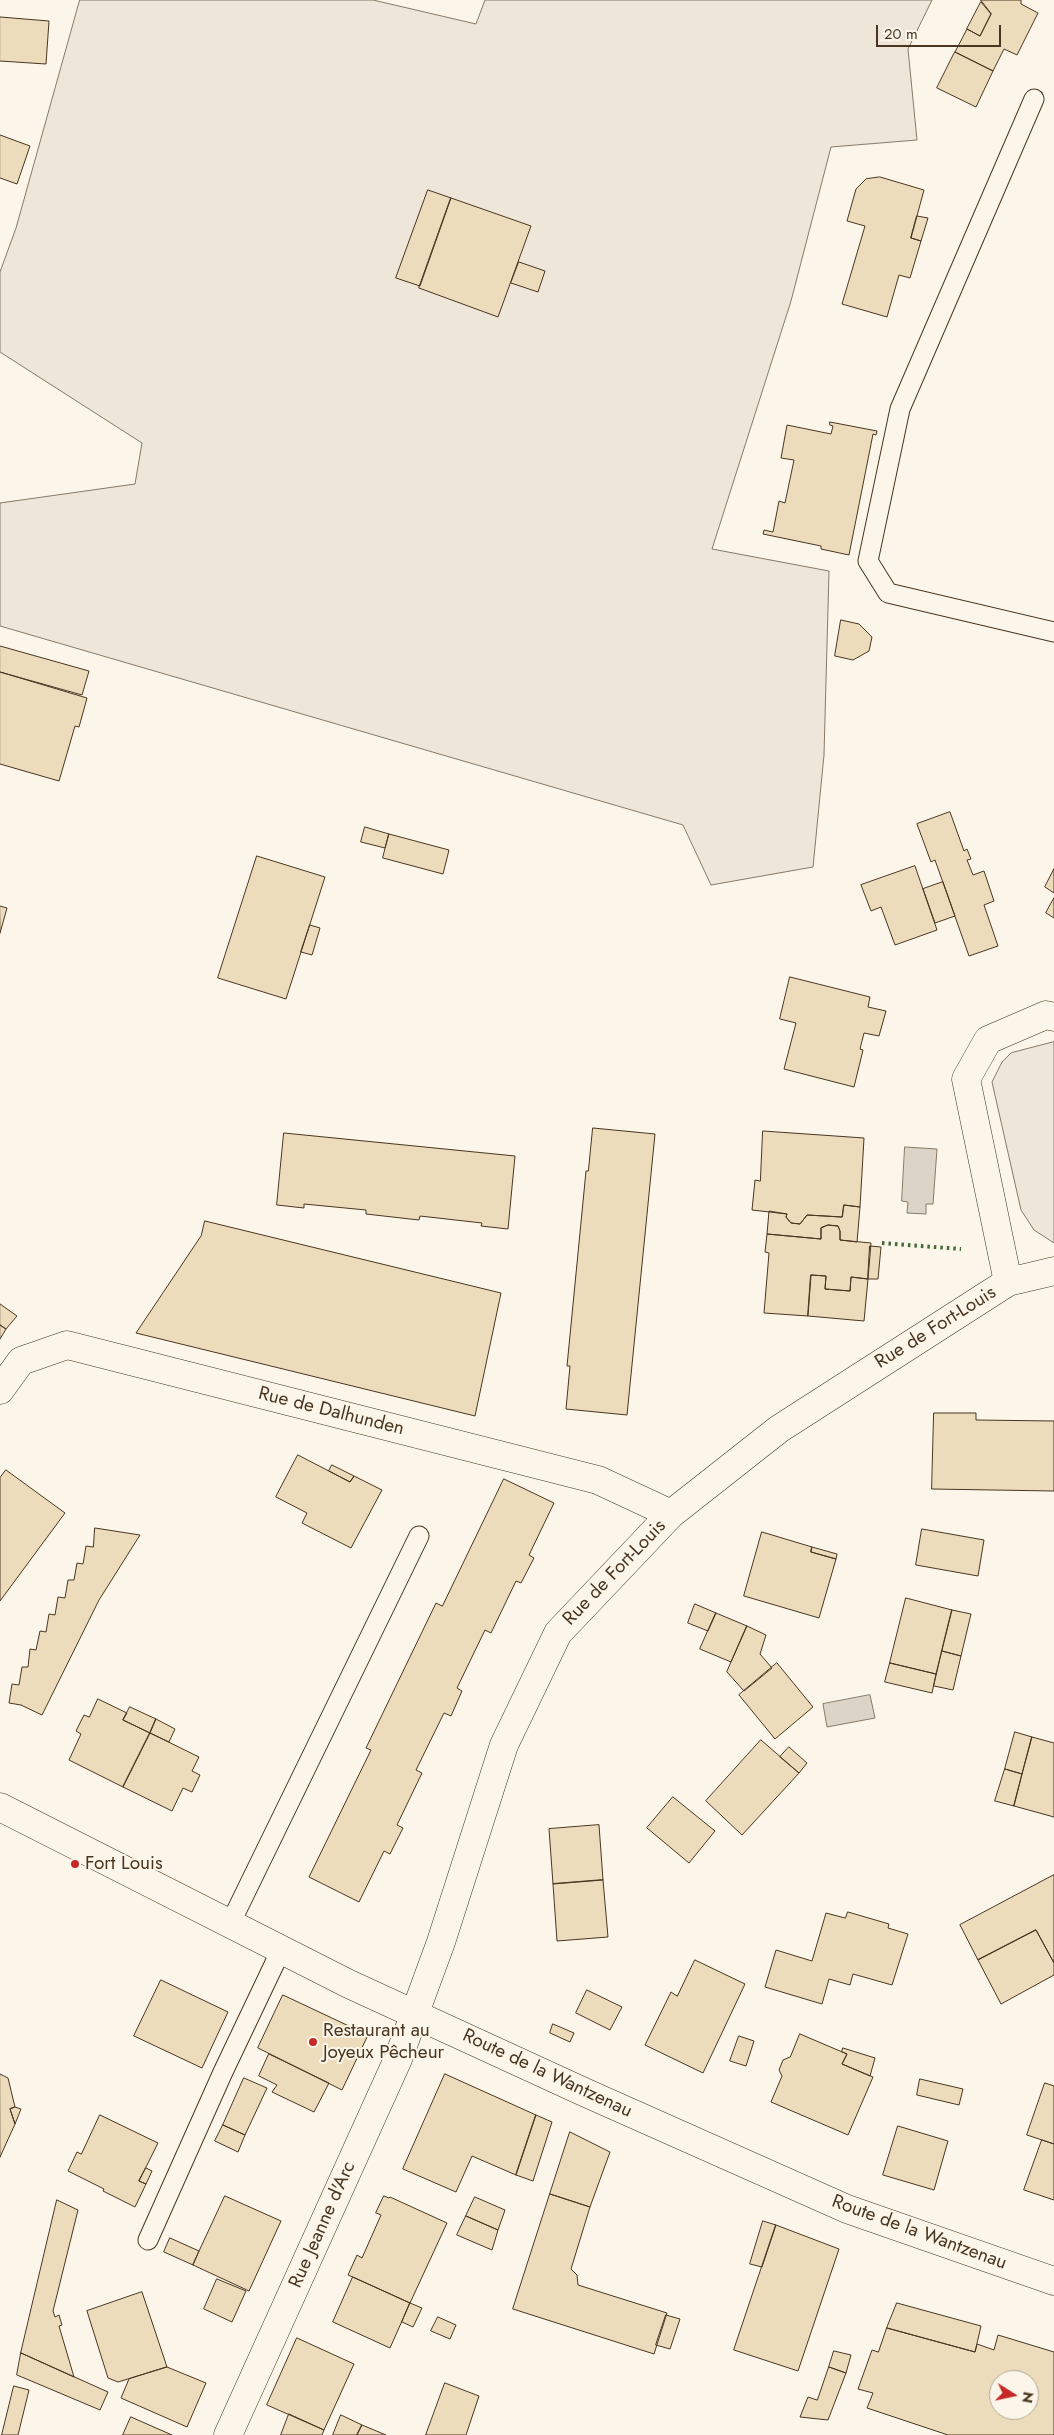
<!DOCTYPE html>
<html>
<head>
<meta charset="utf-8">
<style>
	body { margin:0 }
	#map { position:relative; width:1054px; height:2435px; overflow:hidden; background:#fbf6e9; font-family:Jost,sans-serif }
	canvas { display:block }
	.north { position:absolute; left:989px; top:2370px; width:50px; height:50px; box-sizing:border-box; background:#fbf6e9; border:1px solid #b4a999; border-radius:50%; rotate:100deg; font-size:14px; font-weight:700; line-height:20px; text-align:center; color:#4a3520 }
	.north::after { content:''; display:block; margin:auto; width:18px; height:22px; background:#c62828; clip-path:polygon(50% 0,100% 100%,50% 72%,0 100%) }
	.scale { position:absolute; left:876px; top:25px; width:125px; height:22px; box-sizing:border-box; border:2px solid #4a3520; border-top:0; padding-left:6px; font-size:15px; line-height:18px; white-space:nowrap; color:#4a3520; -webkit-text-stroke:4px #fbf6e9; paint-order:stroke }
</style>
</head>
<body>
<div id="map">
<canvas width="1054" height="2435"></canvas>
<div class="north">N</div>
<div class="scale">20 m</div>
</div>
<script>
const c = document.querySelector('canvas').getContext('2d');
c.lineJoin = 'round';
function paint(path, color) { c.fillStyle = color; c.fill(path, 'evenodd'); }
function strokePath(path, color, width, dash) { c.strokeStyle = color; c.lineWidth = width; c.lineCap = dash ? 'butt' : 'round'; c.setLineDash(dash || []); c.stroke(path); }
function label(font, color, halo, rows, align = 'center') {
  c.font = font + ' Jost,sans-serif'; c.lineWidth = 4; c.setLineDash([]); c.textBaseline = 'middle'; c.strokeStyle = halo; c.fillStyle = color; for (const [text, x, y, turn = 0] of rows) {
    c.save(); c.translate(x, y); c.rotate((+turn || 0) * Math.PI / 180); c.textAlign = isNaN(turn) ? turn : align; if (halo) c.strokeText(text, 0, 0); c.fillText(text, 0, 0); c.restore();
  }
}
const green = new Path2D(`
	M80,0h293l103,24 9,-24h447l-24,49 9,91 -86,7 -40,154 -79,248 117,22 -5,184 -11,112 -102,18 -28,-60 -683,-199v-123l135,-19 7,-41 -142,-91v-80l16,-44z
	M1054,1042v201l-20,-13 -13,-20 -29,-128 10,-20 9,-9z`);
const water = new Path2D(`
	M905,1147l32,2 -4,55h-7v10l-19,-1 1,-11 -6,-1z
	M870,1695l5,23 -48,9 -4,-23z`);
const building = new Path2D(`
	M981,0h40v4l17,9 -21,42 -13,-6 -11,22 -38,-19 12,-23 13,7 11,-22z
	M981,2l10,12 -11,22 -13,-7z
	M0,17l49,4 -3,43 -46,-3z
	M955,52l38,19 -17,36 -39,-19z
	M0,135l30,11 -13,38 -17,-6z
	M880,177l44,13 -13,48 10,3 -11,37 -11,-3 -12,42 -45,-13 23,-78 -18,-5 9,-32 10,-10z
	M428,190l23,8 -31,88 -24,-8z
	M451,198l80,28 -33,91 -79,-29z
	M917,216l11,2 -7,23 -10,-3z
	M519,262l26,9 -7,21 -27,-9z
	M830,422l47,9 -1,4 -3,-1 -24,121 -28,-6v-3l-58,-12 1,-4 9,2 6,-31 6,2 9,-43 -13,-2 6,-33 44,9 2,-8 -3,-1z
	M841,620l18,4 13,13 -3,14 -16,9 -18,-4z
	M0,646l89,25 -7,24 -82,-23z
	M0,672l87,26 -8,29 -4,-1 -16,55 -59,-17z
	M950,812l14,39 3,-2 4,10 -4,1 6,15 11,-4 10,30 -10,4 14,41 -29,10 -34,-96 -4,2 -14,-38z
	M365,827l24,7 -4,14 -24,-6z
	M389,834l60,16 -6,24 -60,-16z
	M257,856l68,21 -39,122 -68,-21z
	M915,866l22,64 -42,15 -14,-38 -10,4 -10,-26z
	M1054,869v24l-9,-6z
	M943,882l12,34 -20,7 -12,-34z
	M1054,898v20l-8,-5z
	M0,906l7,2 -7,25z
	M310,925l10,3 -8,27 -11,-3z
	M790,977l80,20 -2,10 18,4 -7,25 -15,-3 -4,16 3,1 -9,37 -70,-18 12,-46 -16,-4z
	M593,1128l62,6 -28,281 -61,-6 4,-43h-3l19,-195h2z
	M763,1131l101,7 -4,69 -16,-2 -2,12 -35,-2 -7,9 -9,-1 -5,-6 1,-3 -35,-4 3,-30 5,1z
	M284,1133l231,23 -7,73 -27,-3 1,-3 -62,-7 -1,4 -53,-6v-4l-62,-6v4l-27,-3z
	M844,1205l16,2 -3,35 -17,-2v-9l-2,-5 -10,-1 -7,3v11l-54,-5 2,-23 18,3 -1,3 5,6 9,1 7,-9 35,2z
	M205,1221l296,72 -26,123 -339,-83 65,-97z
	M828,1225l10,1 2,5v9l31,3 -3,36 -17,-2 -1,14 -25,-2 1,-13 -15,-1 -3,41 -44,-3 5,-60 -4,-1 2,-18 54,5v-11z
	M870,1246l11,1 -3,32h-10z
	M811,1275l15,1 -1,13 25,2 1,-14 17,2 -4,42 -56,-5z
	M0,1304l17,12 -11,13 -6,-4z
	M0,1325l6,4 -6,10z
	M934,1413h42v7l78,1v70l-122,-2z
	M298,1455l52,27 4,-6 28,14 -31,58 -49,-25 5,-10 -31,-16z
	M332,1465l22,11 -4,6 -21,-11z
	M6,1470l59,43 -65,88v-123z
	M504,1479l50,24 -25,52 5,3 -13,25 -5,-2 -25,52 -6,-3 -28,58 5,3 -11,25 -7,-3 -28,57 6,3 -25,52 6,3 -13,26 -6,-3 -25,51 -50,-25 62,-127 -5,-2 70,-145 6,3z
	M95,1528l45,7 -41,65 -57,115 -21,-10 -12,-2 3,-19 7,1 3,-18h6l2,-18 6,1 4,-19 6,1 3,-18 6,1 3,-18 7,1 3,-18h6l3,-17 6,1 3,-18 7,1z
	M922,1529l62,11 -6,36 -62,-11z
	M762,1532l50,15 -1,5 25,7 -17,59 -75,-22z
	M812,1547l25,7 -1,5 -25,-7z
	M906,1598l46,12 -16,64 -46,-11z
	M695,1604l21,9 -8,18 -20,-8z
	M952,1610l19,4 -10,42 -19,-5z
	M716,1613l31,13 -16,36 -31,-13z
	M747,1626l19,9 -6,19 12,14 -28,23 -17,-19z
	M942,1651l19,5 -8,34 -19,-4z
	M777,1663l36,44 -38,32 -36,-44z
	M890,1663l46,11 -4,19 -47,-11z
	M98,1699l29,14 -4,7 27,13 -27,54 -54,-27 12,-26 -5,-3 8,-16 5,2z
	M130,1707l26,12 -6,14 -27,-13z
	M156,1719l19,10 -6,13 -19,-9z
	M1015,1732l17,5 -10,37 -17,-5z
	M150,1733l49,24 -7,14 8,4 -8,17 -9,-4 -11,23 -49,-24z
	M1032,1737l22,6v74l-40,-11z
	M761,1740l38,33 -57,62 -36,-34z
	M789,1747l18,16 -8,10 -19,-16z
	M1005,1769l17,5 -8,32 -19,-5z
	M673,1797l42,34 -26,32 -42,-35z
	M599,1825l4,55 -50,4 -4,-55z
	M1054,1875v88l-18,-33 -58,30 -18,-35z
	M603,1880l5,57 -51,4 -4,-57z
	M848,1912l41,12 -1,4 20,6 -16,51 -39,-11 -3,11 -21,-6 -7,25 -57,-17 11,-37 36,11 14,-48 19,5z
	M1036,1930l18,33v12l-53,29 -23,-44z
	M695,1960l50,24 -42,89 -58,-28 26,-53 6,4z
	M161,1980l67,32 -26,56 -68,-32z
	M587,1990l35,17 -12,23 -34,-17z
	M283,1995l85,40 -26,55 -84,-42z
	M553,2024l21,9 -4,9 -20,-9z
	M800,2034l47,20 -5,10 31,13 -25,58 -77,-33 11,-26 -3,-6 4,-10 7,-3z
	M739,2036l15,5 -8,25 -16,-5z
	M843,2048l32,10 -5,18 -28,-12 5,-10 -5,-2z
	M269,2054l60,29 -15,29 -42,-20 5,-7 -18,-9z
	M0,2074l8,4 7,29 -5,2 5,15 -15,33z
	M445,2074l91,41 -20,60 -44,-19 -16,36 -53,-23z
	M244,2078l23,10 -22,47 -22,-10z
	M920,2079l43,10 -4,16 -42,-10z
	M1045,2083l9,3v58l-27,-9z
	M15,2107l6,2 -6,15 -5,-15z
	M100,2115l58,28 -19,38 7,3 -11,23 -32,-16 1,-2 -36,-18 9,-19 4,2z
	M536,2115l16,7 -19,59 -17,-6z
	M223,2125l22,10 -7,17 -23,-11z
	M898,2126l50,15 -14,49 -51,-15z
	M570,2132l40,20 -20,55 -40,-13z
	M1042,2140l12,4v56l-30,-10z
	M146,2168l6,3 -6,13 -7,-3z
	M550,2194l40,13 -19,62 6,6 1,10 89,28 -13,41 -141,-45z
	M225,2196l56,25 -32,70 -56,-26z
	M384,2196l5,2 1,-1 57,26 -37,80 -62,-28 9,-20 5,3 19,-43 -5,-2z
	M475,2197l30,13 -7,20 -32,-14z
	M57,2200l21,10 -25,101 2,6 4,-2 3,10 -3,1 15,51 -53,-24z
	M466,2216l32,14 -6,20 -35,-15z
	M763,2221l13,4 -14,42 -12,-3z
	M776,2225l63,24 -41,122 -64,-21z
	M170,2238l29,13 -6,14 -29,-13z
	M353,2277l57,26 -20,45 -57,-26z
	M217,2279l29,12 -14,31 -28,-13z
	M142,2292l25,75 -49,15 -10,-4 -21,-67z
	M410,2303l12,5 -9,19 -11,-5z
	M897,2303l84,23 -6,26 -88,-24z
	M666,2315l14,4 -10,30 -14,-4z
	M438,2317l18,8 -6,14 -19,-8z
	M887,2328l88,24 2,-8 17,6 4,-15 56,17v83h-106l-81,-27 6,-15 -15,-4 14,-39 6,2zM999,2380h30v30h-30z
	M297,2338l57,26 -30,66 -57,-25z
	M834,2351l17,4 -5,18 -17,-6z
	M21,2353l87,39 -8,18 -83,-35z
	M167,2367l39,16 -19,44 -66,-29 8,-19z
	M829,2367l17,6 -18,47 -28,-3 8,-20 9,3z
	M445,2383l34,13 -13,39h-40z
	M14,2386l15,4 -11,45h-16z
	M289,2414l35,16 -2,5h-41z
	M341,2415l21,10 -5,10h-24z
	M131,2417l41,18h-49z
	M362,2425l24,10h-29z`);
const lane = new Path2D(`
	M1034,99l-134,310 -32,152 20,32 166,39
	M230,1924l189,-388
	M148,2240l75,-168 58,-122`);
const street = new Path2D(`
	M1008,1282l-42,-203 22,-39 58,-25 8,2
	M0,1390l21,-29 46,-16 531,135 73,34
	M228,2435l170,-376 43,-117 63,-197 54,-112 113,-119 108,-85 229,-147 46,-11`);
const secondary = new Path2D(`
	M0,1807l349,177 235,108 263,117 207,72`);
const hedge = new Path2D(`
	M882,1243l79,6`);
const markers = [
	[75,1864,5,"#c62828"],
	[313,2042,5,"#c62828"]
];
const streetNames = [
	["Rue de Fort-Louis",936,1328,-32],
	["Rue de Dalhunden",331,1412,14],
	["Rue de Fort-Louis",615,1573,-46],
	["Route de la Wantzenau",547,2074,25],
	["Rue Jeanne d'Arc",323,2225,-66],
	["Route de la Wantzenau",919,2233,20]
];
const poiNames = [
	["Fort Louis",85,1864],
	["Restaurant au",323,2031],
	["Joyeux Pêcheur",323,2053]
];
paint(green, '#ede6d9');
strokePath(green, '#887966', 1);
paint(water, '#dcd4c6');
strokePath(water, '#887966', 1);
paint(building, '#ecdcbc');
strokePath(building, '#4a3520', 1);
strokePath(lane, '#4a3520', 21);
strokePath(street, '#4a3520', 29);
strokePath(secondary, '#4a3520', 29);
strokePath(lane, '#fbf6e9', 19);
strokePath(street, '#fbf6e9', 28);
strokePath(secondary, '#fbf6e9', 28);
strokePath(hedge, '#436837', 4, [2.5, 4]);
for (const [x, y, r, color] of markers) { const dot = new Path2D(); dot.arc(x, y, r, 0, 2 * Math.PI); c.fillStyle = color; c.fill(dot); strokePath(dot, '#fbf6e9', 2); }
label('19px', '#4a3520', '#fbf6e9', streetNames);
label('19px', '#4a3520', '#fbf6e9', poiNames, 'left');
</script>
</body>
</html>
